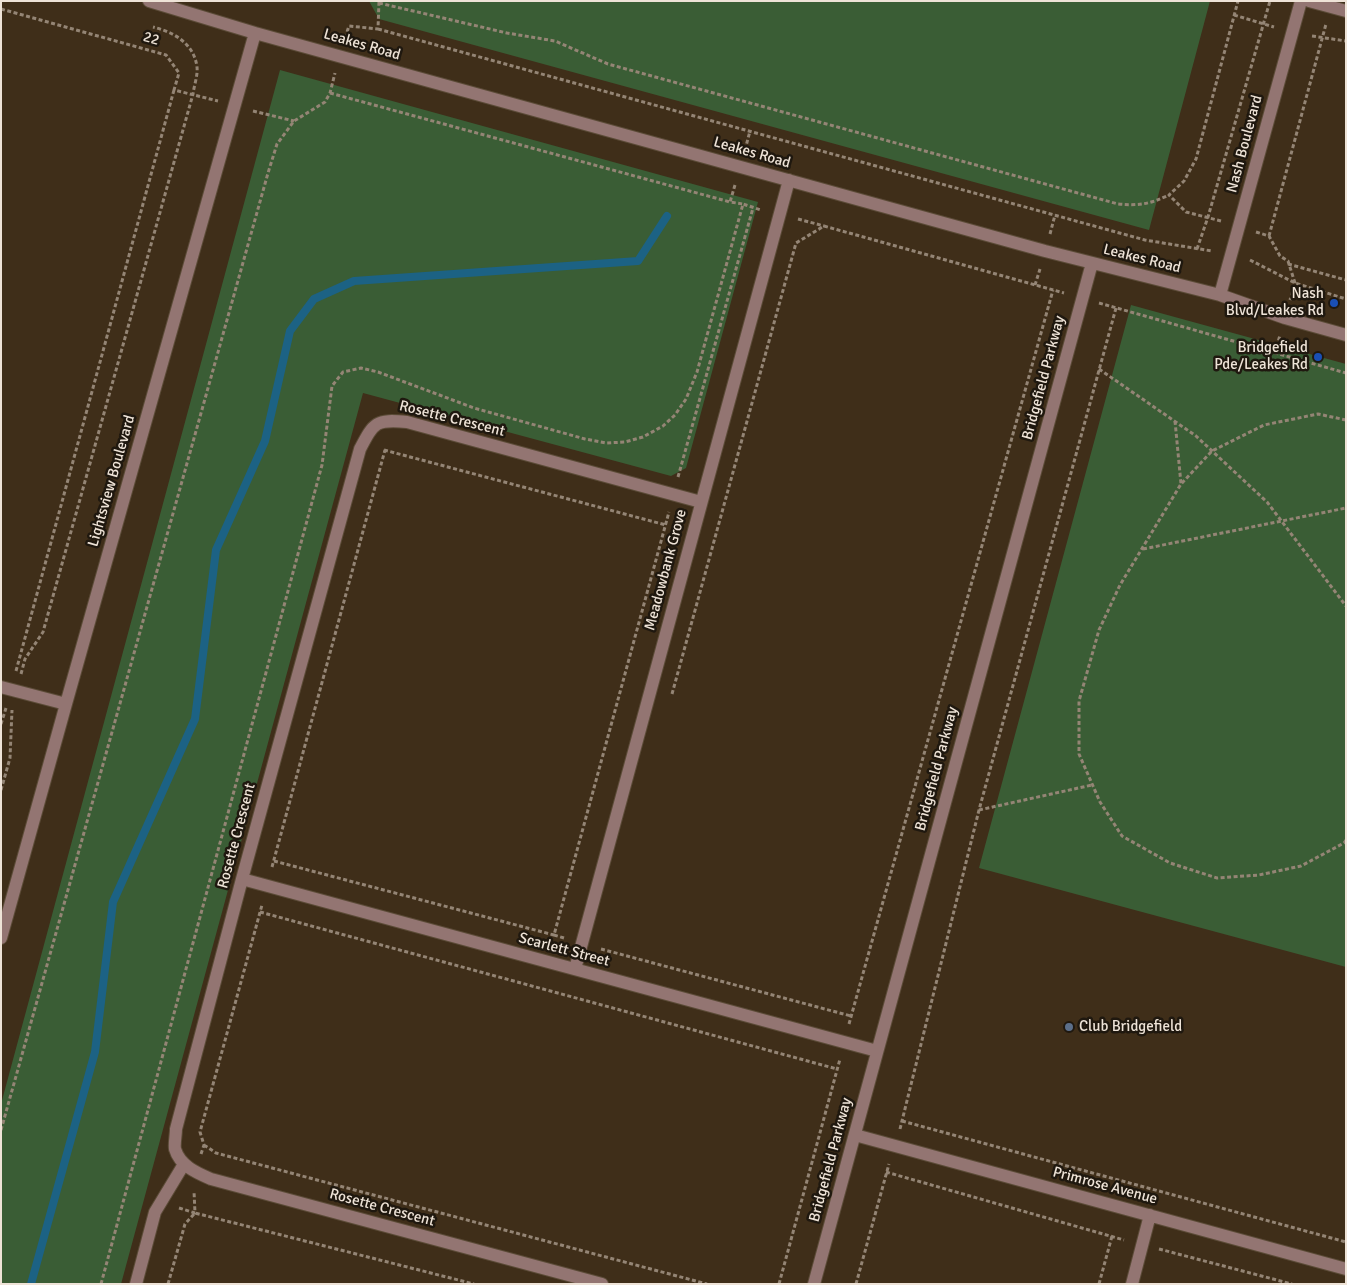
<!DOCTYPE html>
<html>
<head>
<meta charset="utf-8">
<style>
	body { margin:0 }
	#map { position:relative; width:1347px; height:1285px; overflow:hidden; background:#3f2e19; font-family:Signika,sans-serif }
	canvas { display:block }
	.frame { position:absolute; inset:0; border:2px solid #eee3d7; pointer-events:none }
</style>
</head>
<body>
<div id="map">
<canvas width="1347" height="1285"></canvas>
<div class="frame"></div>
</div>
<script>
const c = document.querySelector('canvas').getContext('2d');
c.lineJoin = 'round';
function paint(path, color) { c.fillStyle = color; c.fill(path, 'evenodd'); }
function strokePath(path, color, width, dash) { c.strokeStyle = color; c.lineWidth = width; c.lineCap = dash ? 'butt' : 'round'; c.setLineDash(dash || []); c.stroke(path); }
function label(font, color, halo, rows, align = 'center') {
  c.font = font + ' Signika,sans-serif'; c.lineWidth = 5; c.setLineDash([]); c.textBaseline = 'middle'; c.strokeStyle = halo; c.fillStyle = color; for (const [text, x, y, turn = 0] of rows) {
    c.save(); c.translate(x, y); c.rotate((+turn || 0) * Math.PI / 180); c.textAlign = isNaN(turn) ? turn : align; if (halo) c.strokeText(text, 0, 0); c.fillText(text, 0, 0); c.restore();
  }
}
const green = new Path2D(`
	M369,1h841l-61,229 -770,-211z
	M280,70l478,132 -72,266 -15,8 -308,-83 -242,891h-120v-180z
	M1131,305l215,59v603l-367,-99z`);
const stream = new Path2D(`
	M31,1284l64,-232 18,-150 82,-183 21,-169 49,-109 25,-110 24,-32 40,-18 284,-20 29,-45`);
const path = new Path2D(`
	M379,3l128,30 48,8 53,23 510,140c21,2 32,0 51,-9
	M1,9l165,46 13,18 -5,17 44,11
	M1234,15l40,12
	M378,29l767,211 67,11
	M1312,36l34,5
	M345,38l4,-12 29,3 1,-28
	M330,93l400,109
	M253,111l41,10
	M745,150l5,-19
	M735,185l-5,17 13,2
	M798,219l26,7
	M1221,221l-35,-9 -17,-17 15,-14 12,-22 42,-158
	M1256,232l13,4 11,20 8,5 7,22 -5,17
	M1050,234l5,-19
	M1269,236l57,-212
	M1197,249l11,-32 62,-216
	M1250,260l45,23 51,16
	M1288,264l58,16
	M1035,285l5,-16
	M1099,303l247,70
	M1275,353l5,-18
	M1099,369l97,67 71,66 79,104
	M1346,420l-28,-6 -54,11 -52,26 -31,33 -61,101 -21,45 -20,71v53l21,48 22,34 48,27 47,15 42,-3 42,-9 43,-23 2,-3
	M1175,421l6,63
	M384,450l282,75
	M678,477l75,-269
	M1143,549l203,-41
	M16,671l158,-581
	M21,674l4,-15 18,-27 150,-538c1,-8 5,-19 4,-27 -3,-24 -24,-35 -44,-40
	M672,694l124,-451 28,-17 240,67
	M1,724l5,-16
	M1,790l9,-32 2,-48
	M979,810l113,-25
	M274,861l280,74
	M272,867l113,-417
	M260,912l577,157
	M564,938l-10,-3 115,-423
	M601,949l250,67
	M849,1024l204,-734
	M902,1121l444,121
	M900,1129l79,-319 137,-502
	M1,1130l267,-957 9,-29 17,-23 31,-19 5,-9 5,-20
	M204,1145l12,8 491,131
	M201,1154l3,-9 -4,-13 62,-227
	M886,1172l238,68
	M179,1208l16,5 -1,-22
	M1159,1249l133,35
	M101,1284l221,-819 10,-79 11,-14 18,-4 17,4 96,36 111,31 21,4 19,-1 18,-5 20,-11 12,-11 11,-16 11,-27 46,-168 18,6
	M168,1284l17,-60 10,-11 279,71
	M779,1284l61,-225
	M856,1284l33,-120
	M1099,1284l13,-48`);
const minor = new Path2D(`
	M149,1l106,32 790,218 175,44 65,23 61,17
	M1309,1l37,10
	M1220,295l81,-294
	M1,687l65,17
	M242,879l635,172
	M1,938l65,-234 189,-671
	M575,969l214,-789
	M855,1135l491,134
	M136,1284l19,-72 29,-48
	M602,1284l-391,-105c-14,-6 -31,-13 -36,-30 -1,-5 1,-14 1,-20l66,-250 118,-430c14,-27 16,-30 47,-27l294,80
	M814,1284l278,-1021
	M1132,1284l18,-69`);
const markers = [
	[1334,303,5,"#1a4fb4"],
	[1318,357,5,"#1a4fb4"],
	[1069,1027,5,"#5c6f8a"]
];
const streetNames = [
	["22",151,39,16],
	["Leakes Road",362,45,16],
	["Nash Boulevard",1245,144,-75],
	["Leakes Road",752,153,16],
	["Leakes Road",1142,259,14],
	["Bridgefield Parkway",1044,378,-75],
	["Rosette Crescent",452,419,14],
	["Lightsview Boulevard",112,481,-74],
	["Meadowbank Grove",666,570,-75],
	["Bridgefield Parkway",937,769,-75],
	["Rosette Crescent",237,836,-75],
	["Scarlett Street",564,950,15],
	["Bridgefield Parkway",831,1160,-75],
	["Primrose Avenue",1105,1186,15],
	["Rosette Crescent",382,1208,15]
];
const poiNames = [
	["Nash",1324,294],
	["Blvd/Leakes Rd",1324,311],
	["Bridgefield",1308,348],
	["Pde/Leakes Rd",1308,365],
	["Club Bridgefield",1079,1027,"left"]
];
paint(green, '#3a5d35');
strokePath(stream, '#1c6284', 8);
strokePath(minor, '#5b4b37', 14);
strokePath(path, '#948575', 3, [4, 2.5]);
strokePath(minor, '#937572', 12);
for (const [x, y, r, color] of markers) { const dot = new Path2D(); dot.arc(x, y, r, 0, 2 * Math.PI); c.fillStyle = color; c.fill(dot); strokePath(dot, '#1f180f', 2); }
label('15px', '#eee3d7', '#1f180f', streetNames);
label('15px', '#eee3d7', '#1f180f', poiNames, 'right');
</script>
</body>
</html>
